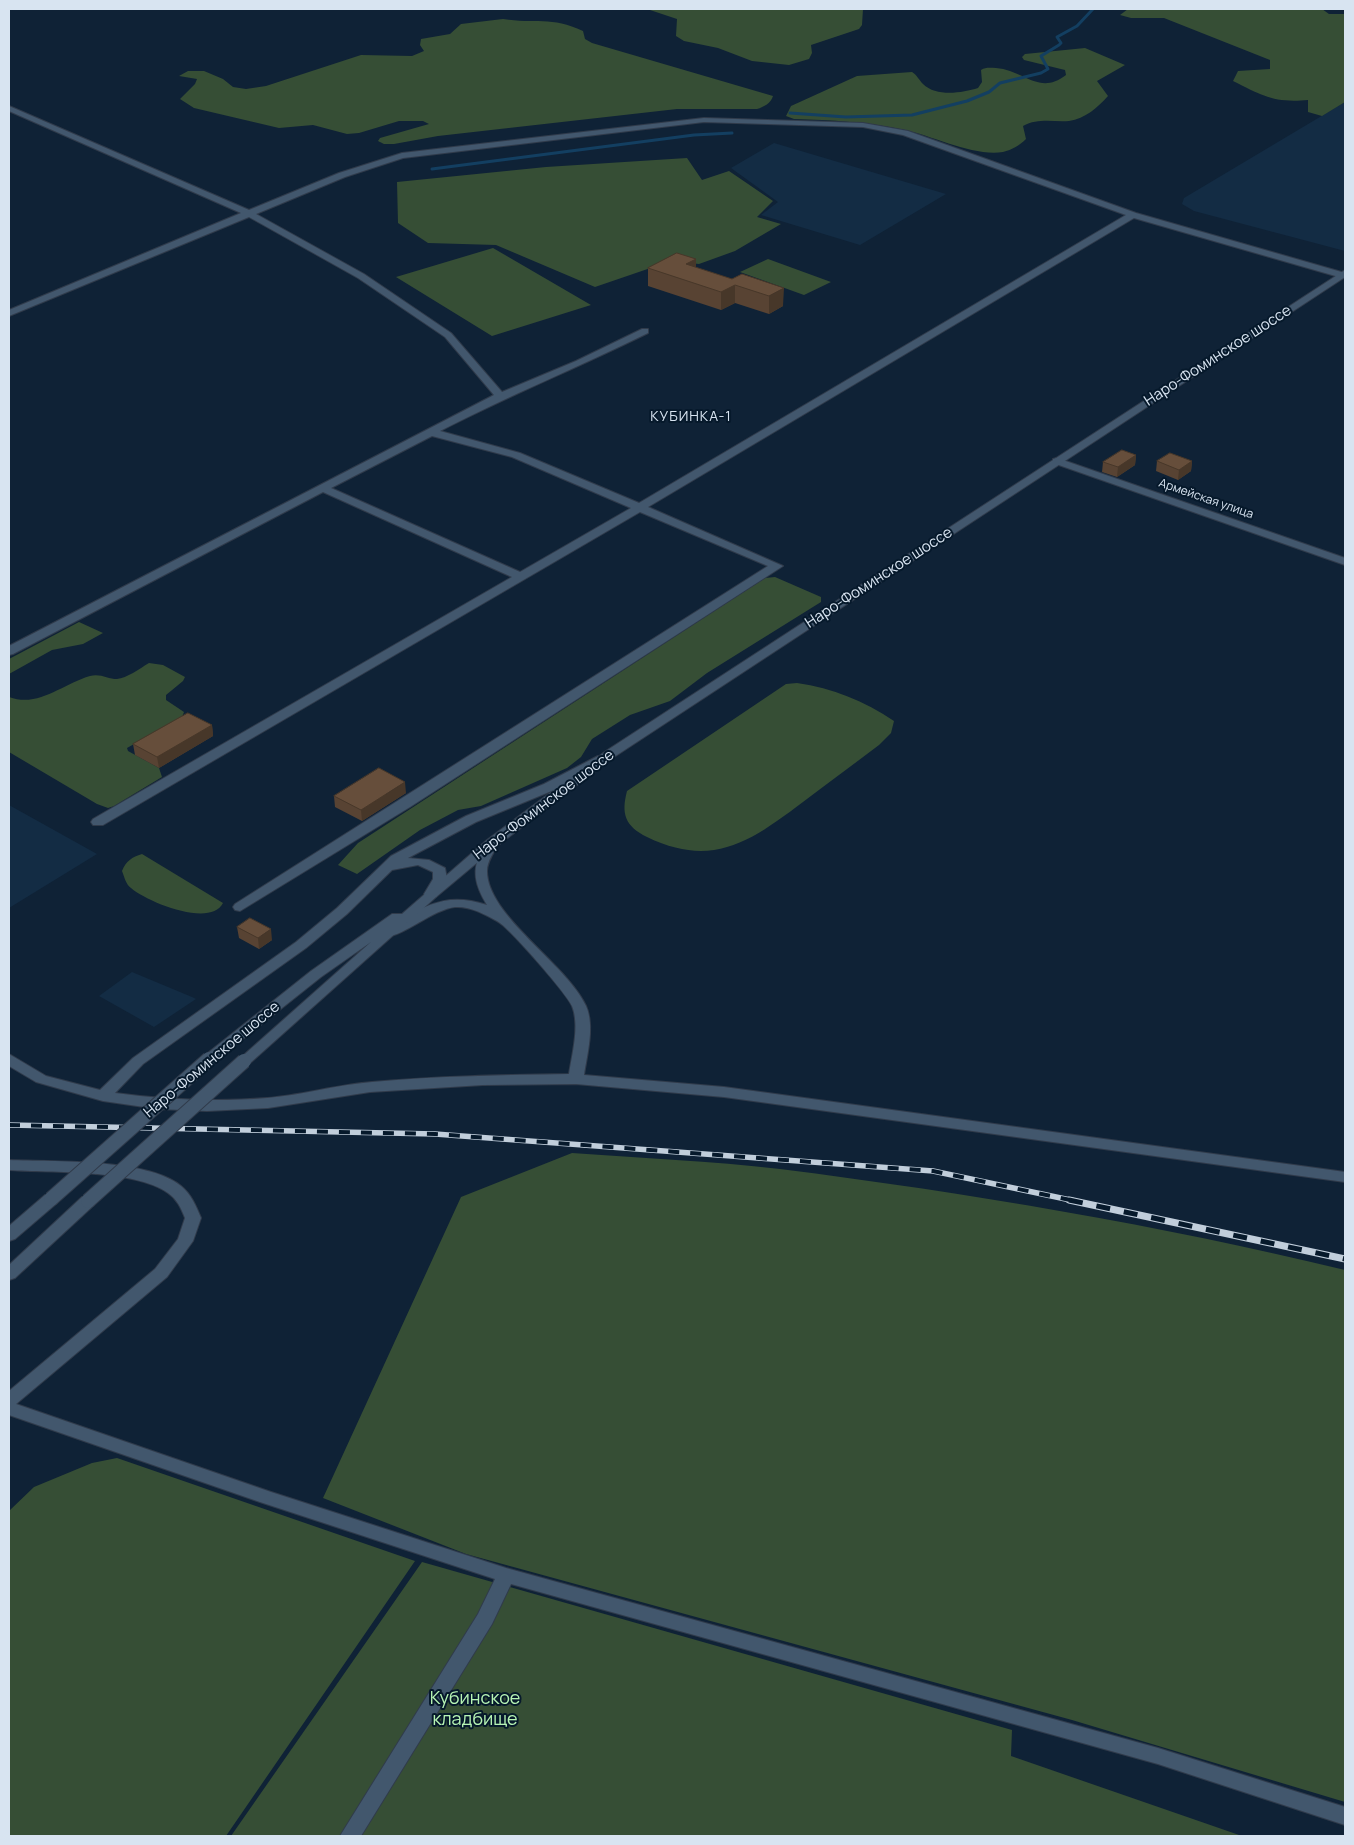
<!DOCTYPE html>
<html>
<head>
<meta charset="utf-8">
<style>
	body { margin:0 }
	#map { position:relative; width:1354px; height:1845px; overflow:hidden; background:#0f2236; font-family:Manrope,sans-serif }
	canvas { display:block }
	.frame { position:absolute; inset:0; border:10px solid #d8e4f1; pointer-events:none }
</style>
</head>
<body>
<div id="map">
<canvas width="1354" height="1845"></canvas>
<div class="frame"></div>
</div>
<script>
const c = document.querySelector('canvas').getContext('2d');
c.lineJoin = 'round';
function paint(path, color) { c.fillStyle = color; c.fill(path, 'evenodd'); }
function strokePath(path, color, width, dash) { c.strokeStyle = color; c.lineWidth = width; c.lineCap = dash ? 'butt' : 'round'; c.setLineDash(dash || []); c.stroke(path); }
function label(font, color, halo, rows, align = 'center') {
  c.font = font + ' Manrope,sans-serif'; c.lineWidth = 4; c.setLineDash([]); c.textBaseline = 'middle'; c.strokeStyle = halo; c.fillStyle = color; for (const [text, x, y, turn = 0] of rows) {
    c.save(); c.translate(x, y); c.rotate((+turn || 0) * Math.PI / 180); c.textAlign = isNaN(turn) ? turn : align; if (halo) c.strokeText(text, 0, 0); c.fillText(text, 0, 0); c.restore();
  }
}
const built = new Path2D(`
	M1345,102v149l-151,-40 -12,-7 2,-6z
	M774,143l172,51 -86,51 -99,-30 17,-13 -47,-34z
	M9,805l88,49 -88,54z
	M132,972l60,25 4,2 -42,28 -55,-31z`);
const green = new Path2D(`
	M647,9h216l-1,16 -3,4 -48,16 1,8 -3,6 -20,6 -37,-4 -34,-13 -34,-7 -8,-5 1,-17z
	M1128,9h194l7,5h16v88l-23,14 -14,-4v-12c-34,3 -45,-4 -75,-19l5,-10 32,-2v-9l-106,-42h-33l-11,-3z
	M503,19c31,5 49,-3 80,12l2,8 7,4 181,53c-2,7 -9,11 -16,13h-80l-239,27 -44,8h-10l-6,-3 2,-3 49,-14 -6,-3h-24l-40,12 -12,1 -34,-9 -34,3 -85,-20 -14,-9 15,-15 2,-5 -18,-3 9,-5h16l19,8 10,8 13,2 20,-3 95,-31 51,1 12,-5 -4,-6 1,-6 29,-5 11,-10z
	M1085,48l40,17 -28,16 11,15c-10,11 -23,23 -39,25 -17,1 -31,-3 -46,5l3,13c-6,6 -14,11 -23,13 -28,5 -70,-16 -98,-22 -37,-8 -74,-10 -111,-11l-8,-3 5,-10 66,-30 55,-4c5,3 7,8 11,12 13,13 39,9 55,4l4,-6 -1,-12c5,-3 9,-2 15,-2 28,2 43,28 70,7l-1,-5 -41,-10 -2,-3 3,-3z
	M687,158l15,22 27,-9 44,30 -16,16 24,7 -46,27 -36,13 -28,-3 -76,26 -99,-42 -68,-2 -30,-20 -1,-41 149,-15z
	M493,248l98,57 -99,31 -96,-59z
	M768,259l63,23 -27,13 -64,-23z
	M775,577l46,20v5l-114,71 -37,28 -40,14 -38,24 -11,18 -14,11 -86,38 -23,4 -38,20 -63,44 -19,-9 20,-22 407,-265z
	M79,622l24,11 -20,11 -31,6 -43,24v-15z
	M149,663l14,2 22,12 -2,4 -17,14v5l18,12 -2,5 -55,31 1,3 31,17 3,9 -48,29 -6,2 -11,-4 -88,-52v-55c30,11 53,-13 81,-21 10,-3 18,3 27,3 10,-1 22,-10 32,-16z
	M797,683c36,5 67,18 97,38l-3,12 -12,12c-25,19 -51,38 -76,57 -52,39 -90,67 -156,35 -22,-11 -26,-23 -20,-46l159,-107z
	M142,854l81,49c-12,25 -76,-1 -92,-15 -5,-3 -7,-12 -9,-17 4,-10 10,-14 20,-17z
	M572,1153c69,5 139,8 208,16 190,24 379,56 565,101v532l-273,-82 -606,-166 -143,-56 138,-301z
	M117,1458l298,103 -189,275h-217v-325l25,-24 58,-24z
	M422,1562l590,168 -1,26 231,80h-1011z`);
const stream = new Path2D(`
	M790,113l56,4 66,-2 55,-14 22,-9 11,-9 41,-10 7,-4 -7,-13 18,-11 2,-2 -4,-6 20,-11 16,-17
	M432,169l262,-34 38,-2`);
const minor = new Path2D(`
	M9,106l240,104 90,-37 63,-20 302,-35 159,5 45,8 228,82 209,60v4h-6l-205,-59 -486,289 135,59 -373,241 -170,104 -5,-1 -2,-3 2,-3 533,-338 -128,-54 -537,313h-10l-2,-3 2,-3 419,-242 -189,-85 -310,162 -4,1v-9l485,-251 -49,-58 -87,-59 -109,-61 -240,99v-6l232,-97 -232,-102zM704,122l159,5 40,8 223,80 -487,288 -119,-50 -80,-22c68,-35 139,-64 208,-98v-4h-6l-66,32 -74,31 -51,-59 -87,-59 -108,-60 89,-37 58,-19zM432,436l80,21 119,51 -111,64 -189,-84z
	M1057,458l288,100v7l-292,-102v-4z
	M598,756l6,4 -2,3 -48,27 -78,32 -68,36 21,2 16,8 2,11 -11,18h-10l-2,-3 9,-15v-7l-15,-7 -26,5 -45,44 -41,34 -163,116 -28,29c51,7 100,9 152,5 35,-3 69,-13 105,-16 65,-6 131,-7 197,-8 3,-20 11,-48 3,-68 -5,-12 -64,-80 -75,-85 -13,-7 -27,-15 -42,-14 -21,2 -56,32 -69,29l-2,-3c4,-6 12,-10 19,-14 29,-18 50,-25 84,-14 -12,-20 -16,-35 -5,-55 3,-6 4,-9 10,-11l7,4c-5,9 -12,18 -12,28 0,45 80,93 99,135 9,20 1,49 -2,69l140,12 621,85v10l-621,-85 -148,-13 -93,1 -113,7 -102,16 -61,3 -49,-2 -55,-8 -67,-19 -27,-16v-12l37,22 54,14 33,-32 163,-116 41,-34 54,-52 75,-40 78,-32z
	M9,1160c44,2 138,-2 172,26 10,8 15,20 20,32l-8,23 -26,36 -151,127 255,88 235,76 652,180 187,59v18l-187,-61 -647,-180 -19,40 -131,212h-21l138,-222 17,-35 -235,-77 -251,-87v-24l146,-122 23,-30 7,-21c-4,-10 -8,-19 -17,-25 -33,-24 -117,-20 -159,-23z`);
const secondary = new Path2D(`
	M1345,270v7l-731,480 -117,89 -61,51 -187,167 -5,2 -7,-5 134,-119 -50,35 -107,85h-10l-2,-3 2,-3 107,-85 81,-57h10l85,-74 119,-89z
	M51,1194l6,1 2,4 -2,4 -42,36 -6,2v-15l36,-31z
	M88,1196l6,1 2,4 -2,4 -79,73 -6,2v-15l73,-68z`);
const railFar1 = new Path2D(`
	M9,1125l426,9 498,37 142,30`);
const rail = new Path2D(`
	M1069,1200l276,59`);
const secondaryBridge = new Path2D(`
	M51,1199l158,-140
	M88,1201l156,-140`);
const wall = new Path2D(`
	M696,259v9l36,11 10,-5 41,32 -14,8 -34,-11 -14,7 -73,-24v-18z
	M1136,455l-1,10 -18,12 -15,-5 1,-10z
	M1157,461h35l-1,10 -13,9 -22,-9z
	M212,725l1,11 -54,32 -24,-13 -2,-11z
	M406,793l-44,28 -27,-14 -1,-11z
	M237,927l35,13 -13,9 -20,-11z`);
const shadedWall = new Path2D(`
	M696,259v18l-10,-13z
	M735,285v18l-14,7v-18z
	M784,288l-1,18 -14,8v-18z
	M1136,455l-1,10 -18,12 1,-10z
	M1192,461l-1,10 -13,9 1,-10z
	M212,725l1,11 -54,32 -2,-11z
	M405,782l1,11 -44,28 -1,-11z
	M271,929l1,11 -13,9 -1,-11z`);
const building = new Path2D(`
	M677,253l19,6 -10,5 46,15 10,-5 42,14 -15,8 -34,-11 -14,7 -73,-24z
	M1122,450l14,5 -18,12 -15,-5z
	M1170,453l22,8 -13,9 -22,-9z
	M188,713l24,12 -55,32 -24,-13z
	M379,768l26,14 -44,28 -27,-14z
	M250,918l21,11 -13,9 -21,-11z`);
const farStreetnames = [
	["Армейская улица",1206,499,19]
];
const farNeighbourhoodnames = [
	["КУБИНКА-1",691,417]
];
const streetNames = [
	["Наро-Фоминское шоссе",1218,356,-33],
	["Наро-Фоминское шоссе",879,578,-33],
	["Наро-Фоминское шоссе",544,805,-37],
	["Наро-Фоминское шоссе",212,1060,-40]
];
const nearParknames = [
	["Кубинское",475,1699],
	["кладбище",475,1720]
];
paint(built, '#132c44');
paint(green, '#364e35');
strokePath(stream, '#133f61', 3);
strokePath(minor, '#303b4b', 2);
strokePath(secondary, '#303b4b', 2);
paint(minor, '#42576d');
paint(secondary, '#42576d');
strokePath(railFar1, '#c1cedb', 5.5);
strokePath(rail, '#c1cedb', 7);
strokePath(railFar1, '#06192b', 4, [11]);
strokePath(rail, '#06192b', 5, [14]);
strokePath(secondaryBridge, '#303b4b', 16, []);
strokePath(secondaryBridge, '#42576d', 14);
paint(wall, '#584333');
paint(shadedWall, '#473729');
paint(building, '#664e3b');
strokePath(building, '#473729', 1);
label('12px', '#d8e4f1', '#06192b', farStreetnames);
c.letterSpacing = '1px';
label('14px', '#d8e4f1', '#06192b', farNeighbourhoodnames);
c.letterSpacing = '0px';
label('15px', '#d8e4f1', '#06192b', streetNames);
label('18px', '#b7f4b4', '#06192b', nearParknames);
</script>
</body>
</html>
